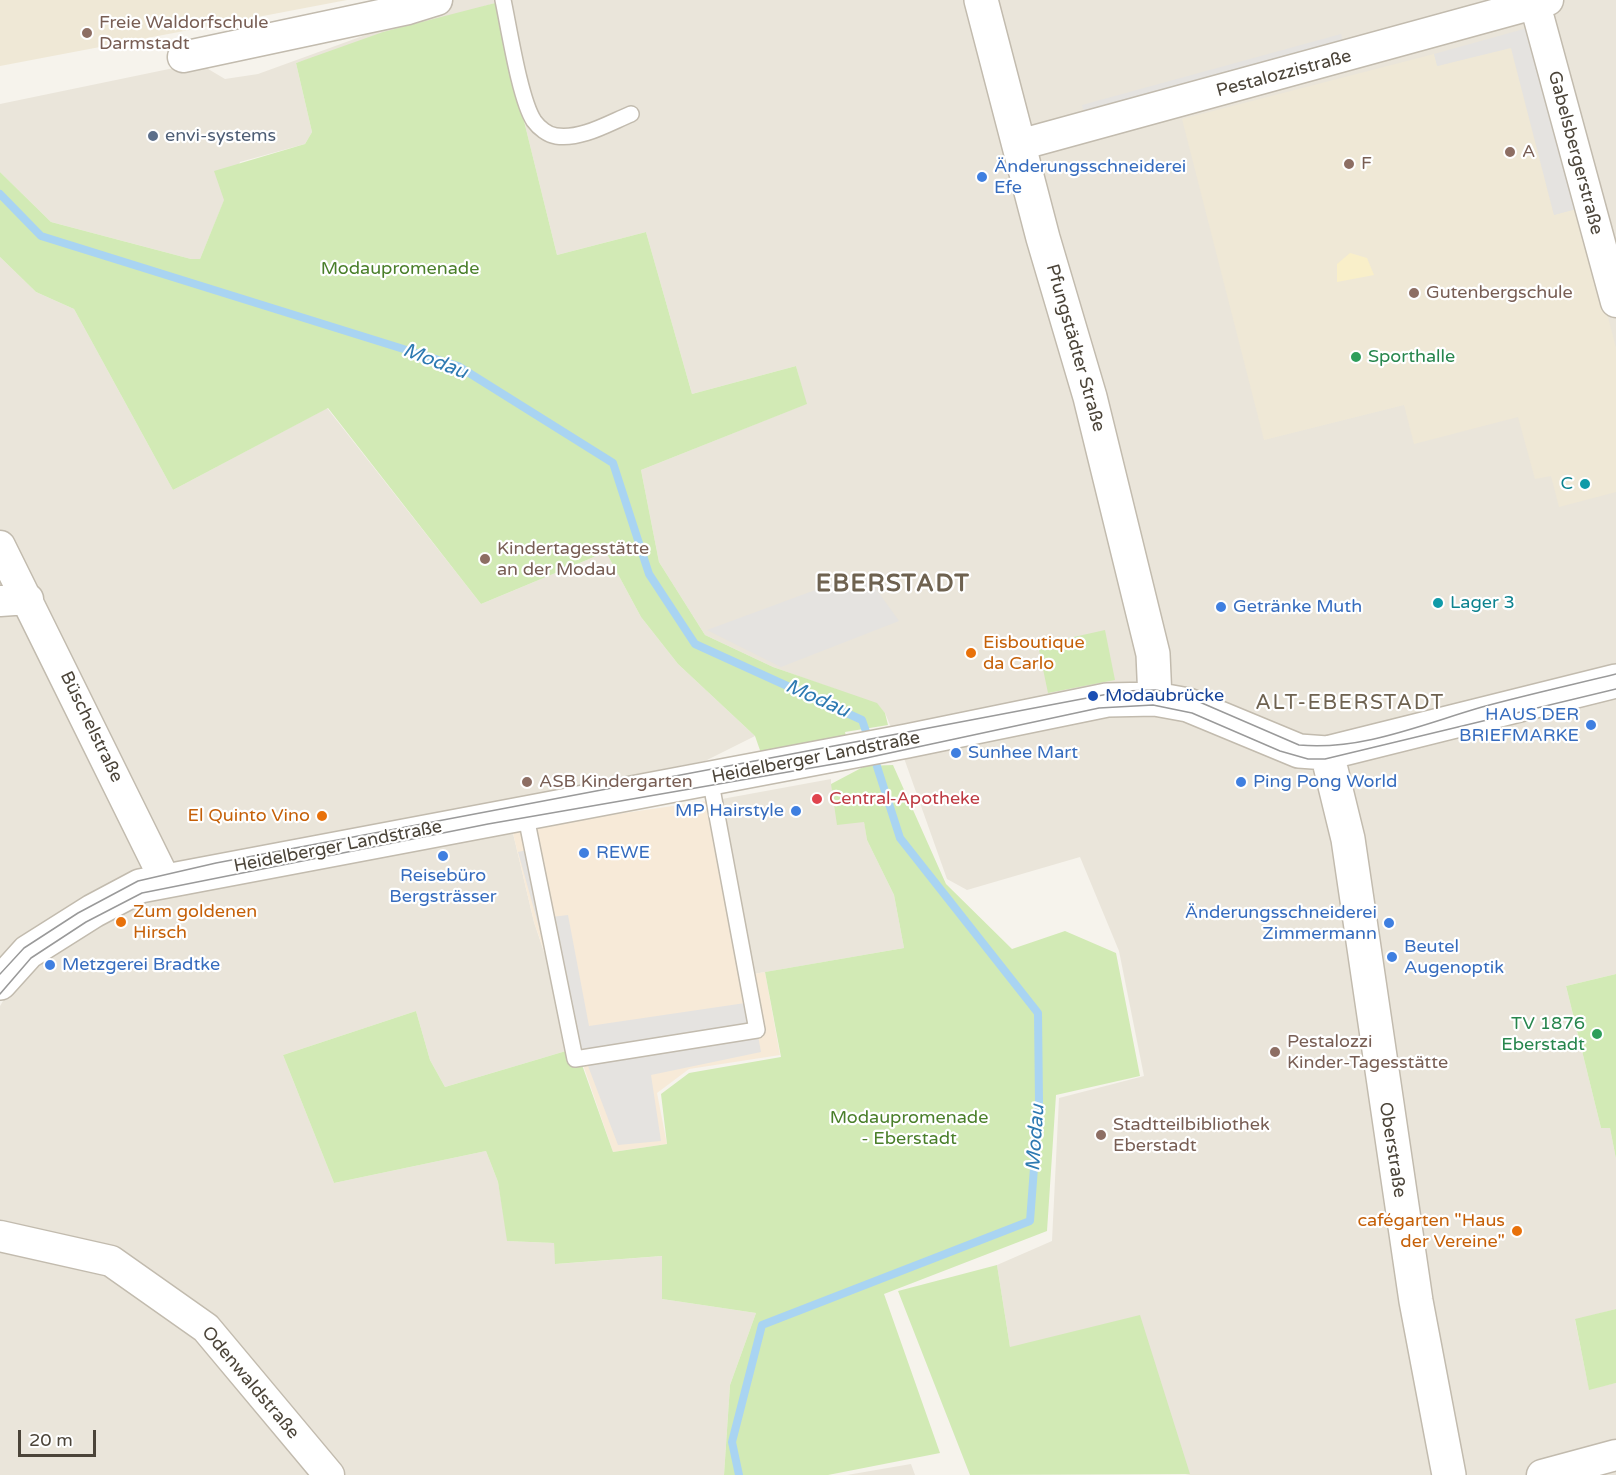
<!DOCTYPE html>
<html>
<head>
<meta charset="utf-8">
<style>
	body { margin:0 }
	#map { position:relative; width:1616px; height:1475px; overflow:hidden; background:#f6f3ec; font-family:"Varela Round",sans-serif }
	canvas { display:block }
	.scale { position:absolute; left:18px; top:1430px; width:78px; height:27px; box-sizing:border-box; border:3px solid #4b4439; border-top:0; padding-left:8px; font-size:18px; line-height:21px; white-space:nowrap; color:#4b4439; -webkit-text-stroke:4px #fff; paint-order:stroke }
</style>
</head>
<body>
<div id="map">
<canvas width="1616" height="1475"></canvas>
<div class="scale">20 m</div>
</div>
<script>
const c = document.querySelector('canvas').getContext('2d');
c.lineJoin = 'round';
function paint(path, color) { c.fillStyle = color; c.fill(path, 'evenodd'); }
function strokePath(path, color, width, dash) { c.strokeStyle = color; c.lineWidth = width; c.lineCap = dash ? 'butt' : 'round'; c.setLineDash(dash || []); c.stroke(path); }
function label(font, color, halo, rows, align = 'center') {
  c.font = font + ' "Varela Round",sans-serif'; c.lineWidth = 4.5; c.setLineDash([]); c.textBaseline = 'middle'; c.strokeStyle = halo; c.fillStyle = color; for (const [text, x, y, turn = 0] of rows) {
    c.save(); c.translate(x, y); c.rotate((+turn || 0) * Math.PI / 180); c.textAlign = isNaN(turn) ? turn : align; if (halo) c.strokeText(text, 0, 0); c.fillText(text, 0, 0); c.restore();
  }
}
const residential = new Path2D(`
	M377,0h1239v974l-50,12 35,142h9l6,31v150l-41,11 14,69 27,-6v92h-431l5,-1 -180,-127 -13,-82 55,-24 7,-143 85,-22 -25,-125 -39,-94 -113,33 -20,-11 -42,-118 -20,-48 -8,-9 -104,-37 -68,-32 -46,-73 -18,-92 165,-66 -10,-38 -104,28 -46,-162 -89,23 -62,-252 -199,60 16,69 -7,12 -65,18 -40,97h-9l-140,-37 -51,-50v-68l198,-41 27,16 33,-5 124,-45z
	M0,257l36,35 38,17 99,181 154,-82 154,196 125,-52 35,65 37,47 77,72 -50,25 -569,110 -136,90z
	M831,779v5l33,37 3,19 27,55 10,53 -150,26 -32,-175z
	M512,829l22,93 42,126 -131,39 -15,-27 -14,-49 -133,44 51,128 152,-32 12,31 10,59 46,2 2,21 107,-8 -1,43 94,14 -26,72 -6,90h-724v-469l19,-32 116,-74z
	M911,1464l4,11h-68z`);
const commercial = new Path2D(`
	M722,799l32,175 11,-2 15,83 -91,14 -32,24 10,51 -54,8 -79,-230 -22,-93z`);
const education = new Path2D(`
	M0,0h347l-347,66z
	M1511,47l43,168 26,-7 36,140v144l-57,15 -8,-31 -16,3 -17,-62 -104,27 -10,-39 -140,35 -82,-321 252,-65 4,12z`);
const green = new Path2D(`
	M495,3l62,252 89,-23 46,162 104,-28 11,38 -166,66 18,92 46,73 68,32 104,36 8,10 3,12 -43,7 2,9 -85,15 -7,-20 -77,-72 -37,-47 -35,-65 -125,52 -153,-196 -155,82 -99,-181 -38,-17 -36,-35v-85l51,50 140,37h9l24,-59 -10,-29 91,-27 7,-12 -16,-69 87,-31z
	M1105,630l10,50 -67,13 -10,-48z
	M893,765l53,119 66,65 53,-18 51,22 24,123 -84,19 -9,136 -163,63 56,159 -112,22h-104l6,-90 26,-72 -94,-14v-43l-107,8 -1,-21 -47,-2 -9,-59 -12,-31 -152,32 -51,-128 133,-44 14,49 15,27 131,-39 37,104 54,-8 -6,-50 28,-21 92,-16 -16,-85 139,-24 -10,-53 -27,-55 -3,-18 -27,3 -6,-41 34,-18z
	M1616,974v185l-6,-31h-9l-35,-142z
	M997,1265l13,82 130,-32 50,159 -220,1 -72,-184z
	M1616,1309v74l-27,7 -14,-71z`);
const sand = new Path2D(`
	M1350,253l17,5 7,17 -37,7v-18z`);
const parking = new Path2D(`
	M1531,27l49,181 -26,7 -43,-167 -74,18 -3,-12z
	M1341,34l4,18 -258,71 -5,-18z
	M864,572l35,49 -118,46 -74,-37z
	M536,848l15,69 17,-2 21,111 163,-24 9,50 -110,23 10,66 -43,4 -69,-182 -31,-111z`);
const stream = new Path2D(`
	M0,194l41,42 417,130 155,97 36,111 46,70 167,76 7,20
	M739,1475l-7,-33 30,-117 268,-104 9,-119 -1,-89 -138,-175 -27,-84`);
const service = new Path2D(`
	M503,0c6,28 17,100 31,121 5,7 14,14 22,15 25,4 53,-13 75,-22
	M525,812l50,247 182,-29 -47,-252`);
const minor = new Path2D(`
	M1535,4l81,298
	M183,57l225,-48 29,-9
	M1019,145l529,-145
	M0,546l165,334
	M0,601l28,-2
	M0,1236l111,25 95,67 123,147
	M1542,1475l74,-20`);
const tertiary = new Path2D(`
	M981,0l62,238 47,159 63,257 2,45
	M1327,753l21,86 68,462 33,174
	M0,983l28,-31 65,-41 47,-25 767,-145 200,-41 48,-1 33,6 111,46 28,2 289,-72`);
const tram = new Path2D(`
	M0,974l24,-26 54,-35 60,-32 78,-18 908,-172 32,-1 32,7 111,48c62,6 124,-21 183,-38 44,-12 89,-22 134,-33
	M0,994l31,-36 55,-36 56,-29 346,-69 369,-64 242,-52 54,-3 39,8 88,38 28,8h17l291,-70`);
const markers = [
	[87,33,6,"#8d6e63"],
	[153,136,6,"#5c6f8a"],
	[1510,152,6,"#8d6e63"],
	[1349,164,6,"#8d6e63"],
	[982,177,6,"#3f7fe0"],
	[1414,293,6,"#8d6e63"],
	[1356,357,6,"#2e9e5b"],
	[1585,484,6,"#0f9aa8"],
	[485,559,6,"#8d6e63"],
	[1438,603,6,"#0f9aa8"],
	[1221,607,6,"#3f7fe0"],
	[971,653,6,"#e8710a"],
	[1093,696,6,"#1a4fb4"],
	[1591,725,6,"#3f7fe0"],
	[956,753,6,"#3f7fe0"],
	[527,782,6,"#8d6e63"],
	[1241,782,6,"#3f7fe0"],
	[817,799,6,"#e0444e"],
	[796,811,6,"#3f7fe0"],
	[322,816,6,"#e8710a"],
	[584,853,6,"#3f7fe0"],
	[443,856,6,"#3f7fe0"],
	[121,922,6,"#e8710a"],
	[1389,923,6,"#3f7fe0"],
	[1392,957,6,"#3f7fe0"],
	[50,965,6,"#3f7fe0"],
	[1597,1034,6,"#2e9e5b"],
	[1275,1052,6,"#8d6e63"],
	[1101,1135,6,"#8d6e63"],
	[1517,1231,6,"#e8710a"]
];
const educationNames = [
	["Freie Waldorfschule",99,23],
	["Darmstadt",99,44],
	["A",1522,152],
	["F",1361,164],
	["Gutenbergschule",1426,293],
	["Kindertagesstätte",497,549],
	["an der Modau",497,570],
	["ASB Kindergarten",539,782],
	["Pestalozzi",1287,1042],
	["Kinder-Tagesstätte",1287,1063],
	["Stadtteilbibliothek",1113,1125],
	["Eberstadt",1113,1146]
];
const streetNames = [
	["Pestalozzistraße",1284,74,-15],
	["Gabelsbergerstraße",1575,153,75],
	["Pfungstädter Straße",1075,348,74],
	["Büschelstraße",91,727,64],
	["Heidelberger Landstraße",816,758,-11],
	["Heidelberger Landstraße",338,847,-11],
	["Oberstraße",1392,1150,81],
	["Odenwaldstraße",250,1383,50]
];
const serviceNames = [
	["envi-systems",165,136]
];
const shopNames = [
	["Änderungsschneiderei",994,167],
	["Efe",994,188],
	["Getränke Muth",1233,607],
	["HAUS DER",1579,715,"right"],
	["BRIEFMARKE",1579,736,"right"],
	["Sunhee Mart",968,753],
	["Ping Pong World",1253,782],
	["MP Hairstyle",784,811,"right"],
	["REWE",596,853],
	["Reisebüro",443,876,"center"],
	["Bergsträsser",443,897,"center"],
	["Änderungsschneiderei",1377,913,"right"],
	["Zimmermann",1377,934,"right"],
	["Beutel",1404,947],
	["Augenoptik",1404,968],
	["Metzgerei Bradtke",62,965]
];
const parkNames = [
	["Modaupromenade",400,269],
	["Modaupromenade",909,1118],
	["- Eberstadt",909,1139]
];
const leisureNames = [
	["Sporthalle",1368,357],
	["TV 1876",1585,1024,"right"],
	["Eberstadt",1585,1045,"right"]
];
const cultureNames = [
	["C",1573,484],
	["Lager 3",1450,603,"left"]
];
const foodNames = [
	["Eisboutique",983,643],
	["da Carlo",983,664],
	["El Quinto Vino",310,816,"right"],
	["Zum goldenen",133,912],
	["Hirsch",133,933],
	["cafégarten \"Haus",1505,1221,"right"],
	["der Vereine\"",1505,1242,"right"]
];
const transitNames = [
	["Modaubrücke",1105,696]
];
const healthNames = [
	["Central-Apotheke",829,799]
];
const waterNames = [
	["Modau",435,362,21],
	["Modau",817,699,24],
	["Modau",1036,1138,-86]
];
const quarterNames = [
	["ALT-EBERSTADT",1350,703]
];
const districtNames = [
	["EBERSTADT",893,585]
];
paint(residential, '#eae5da');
paint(commercial, '#f7ead8');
paint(education, '#efe8d6');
paint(green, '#d2eab5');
paint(sand, '#f9efc9');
paint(parking, '#e5e3e0');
strokePath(stream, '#a9d4f2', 8);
strokePath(service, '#c2bbae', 18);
strokePath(minor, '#c2bbae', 33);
strokePath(tertiary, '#c2bbae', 36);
strokePath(service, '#fff', 15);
strokePath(minor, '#fff', 30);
strokePath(tertiary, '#fff', 33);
strokePath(tram, '#9a9a9a', 1.5);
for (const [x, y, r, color] of markers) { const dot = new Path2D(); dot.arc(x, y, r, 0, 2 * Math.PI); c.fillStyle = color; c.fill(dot); strokePath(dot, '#fff', 2); }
label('18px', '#785e54', '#fff', educationNames, 'left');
label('18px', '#4b4439', '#fff', streetNames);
label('18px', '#4e5e75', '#fff', serviceNames, 'left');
label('18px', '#366cbe', '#fff', shopNames, 'left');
label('18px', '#4a7f2a', '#fff', parkNames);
label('18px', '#27864d', '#fff', leisureNames, 'left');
label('18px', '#0d838f', '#fff', cultureNames, 'right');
label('18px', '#c56008', '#fff', foodNames, 'left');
label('18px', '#164399', '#fff', transitNames, 'left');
label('18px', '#be3a42', '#fff', healthNames, 'left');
label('italic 20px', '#2e7ab2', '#fff', waterNames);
c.letterSpacing = '1.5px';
label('21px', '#6e6250', '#fff', quarterNames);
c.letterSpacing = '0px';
c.letterSpacing = '1.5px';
label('bold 24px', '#6e6250', '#fff', districtNames);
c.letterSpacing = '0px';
</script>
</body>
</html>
